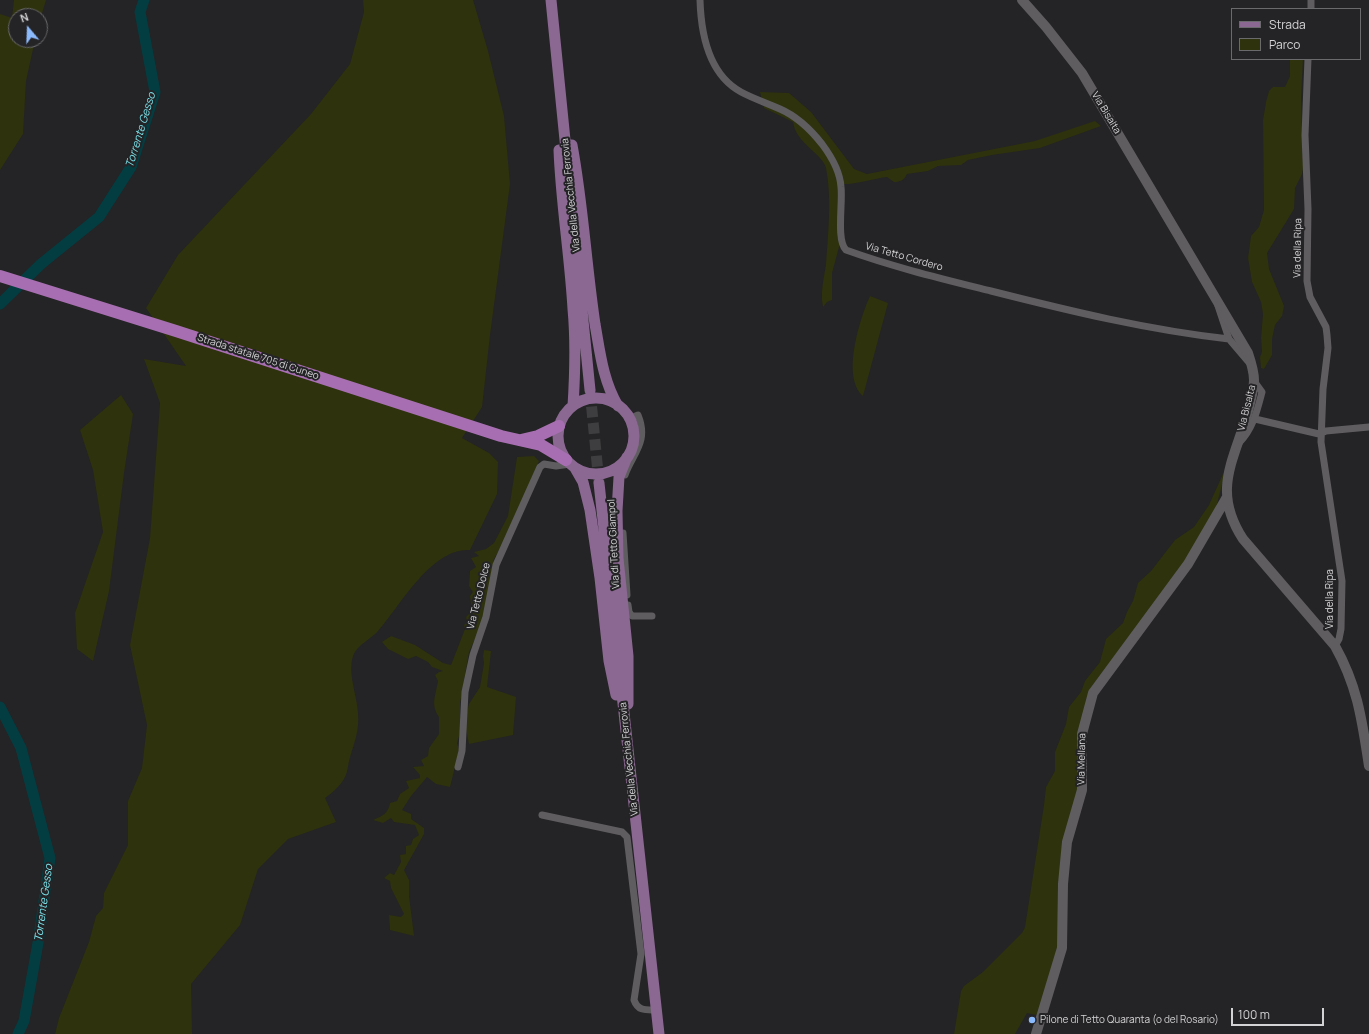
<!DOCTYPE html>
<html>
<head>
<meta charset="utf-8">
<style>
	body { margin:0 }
	#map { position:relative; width:1369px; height:1034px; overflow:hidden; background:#242325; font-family:Manrope,sans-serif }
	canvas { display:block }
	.legend { position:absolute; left:1231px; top:8px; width:130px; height:52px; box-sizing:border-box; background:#242325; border:1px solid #6a696b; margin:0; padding:5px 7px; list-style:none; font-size:12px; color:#d3d2d4 }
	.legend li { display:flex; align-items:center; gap:8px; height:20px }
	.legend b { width:20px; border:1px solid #6a696b }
	.north { position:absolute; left:8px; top:8px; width:40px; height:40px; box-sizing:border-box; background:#242325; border:1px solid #6a696b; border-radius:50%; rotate:341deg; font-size:11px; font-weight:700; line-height:16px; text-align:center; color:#d3d2d4 }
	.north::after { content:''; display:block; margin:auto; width:14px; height:18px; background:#8bbafc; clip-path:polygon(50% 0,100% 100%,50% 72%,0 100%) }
	.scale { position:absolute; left:1231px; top:1008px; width:93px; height:18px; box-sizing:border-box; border:2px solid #d3d2d4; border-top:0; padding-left:5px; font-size:12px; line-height:14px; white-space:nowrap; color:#d3d2d4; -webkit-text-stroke:3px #242325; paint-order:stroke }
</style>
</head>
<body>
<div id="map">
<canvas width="1369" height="1034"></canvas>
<ul class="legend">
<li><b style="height:5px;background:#8a6891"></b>Strada</li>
<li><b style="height:11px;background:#2e320d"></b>Parco</li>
</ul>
<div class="north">N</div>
<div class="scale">100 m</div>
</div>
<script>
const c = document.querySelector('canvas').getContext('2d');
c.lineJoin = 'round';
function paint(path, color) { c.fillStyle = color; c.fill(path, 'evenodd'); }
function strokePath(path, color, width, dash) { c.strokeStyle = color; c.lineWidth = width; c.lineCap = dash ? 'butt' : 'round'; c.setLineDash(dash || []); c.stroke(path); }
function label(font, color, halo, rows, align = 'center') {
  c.font = font + ' Manrope,sans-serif'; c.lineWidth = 4; c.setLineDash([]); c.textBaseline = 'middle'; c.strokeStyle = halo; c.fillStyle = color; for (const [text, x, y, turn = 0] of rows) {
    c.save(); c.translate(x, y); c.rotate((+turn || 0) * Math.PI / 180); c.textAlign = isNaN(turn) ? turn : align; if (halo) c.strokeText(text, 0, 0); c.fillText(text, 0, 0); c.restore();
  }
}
const green = new Path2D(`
	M14,0h32l-6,20v-4h-24v24h19l-9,41 -3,53 -23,36v-156l12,4z
	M363,0h110l15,51 16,65 6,68 -20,151 -8,72 -20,31 27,15 9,9 -1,32 -27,56c-38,-3 -70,56 -92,81 -7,8 -21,14 -25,25 -5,15 2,34 4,49 4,23 -2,35 -8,56 -1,6 -2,13 -5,18 -4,7 -12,14 -19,19l11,24 -48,17 -30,30 -18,56 -49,59 1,50h-137l4,-16 30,-76 7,-26 7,-8 1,-15 24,-48v-44l14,-33 5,-43 -17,-80 20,-107 10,-135 -16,-44 42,7 -40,-58 32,-53 133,-141 39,-50 14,-52z
	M1290,59h13l-2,39 2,69 -1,7 -7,14 -1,21 -27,44 2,16 15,37 -2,10 -7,9 -3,14v16l-8,14 -3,-1 -1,-11 2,-5 -1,-14 2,-24 -2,-12 -9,-20 -4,-24 3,-22 8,-9 5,-17 -1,-90 3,-18 3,-11 4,-4h12l5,-11z
	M760,92l29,1 22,19 43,57 13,5 168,-33 60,-20 6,5 -61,22 -48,7 -24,5 -7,5 -23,1 -10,5 -21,3c-3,6 -6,8 -13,8l-7,-5c-16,2 -31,8 -47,7l-1,63 -7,26v27l-5,2 -4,5c-3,-15 1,-29 3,-43 2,-31 6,-65 0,-96 -3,-14 -30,-24 -33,-46l-29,-14z
	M870,296l18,7 -25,93c-22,-19 -3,-78 7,-100z
	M121,395l12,19 -9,59 -15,118 -16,70 -16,-12 -2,-36 28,-81 -10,-62 -13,-40z
	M534,456l5,5 -32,75 -13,23 -11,62 -14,31 -9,51v14l6,-1 3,-12 11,-17 4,-24 -1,-7 1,-6 7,1 -4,36 29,10 -3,38 -44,9 -3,-15h-5l-4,14 2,7 -9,37 -14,-3 -9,-7 -16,19 -9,14 9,4v5l13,9v6l-20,36 5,10v16l5,40 -24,-6 -1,-15 12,2 3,-3 -13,-26 -1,-7 -6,-3 6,-5 4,2 7,-13 -1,-7 6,-1v-8l5,-1 2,-6 6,-4 -4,-10 -21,-3 -3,-4 -8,5 -10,-3c9,-4 15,-6 17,-17l7,-2 3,-7 9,-6 -3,-7 14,-3v-3l-7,-8 11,-1 -3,-6 7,-4 1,-8 10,-14v-17c-9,-12 -3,-23 -1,-36l-3,-6 4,-3 4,-1 -11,-4 -4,-5 -12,-6 -8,3 -20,-10 -6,-7 9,-6 24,9 28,18 8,2 14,-36 -1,-4 3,-3 -1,-5 6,-6 -2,-15 3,-4 -4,-6 1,-15 6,-4 -5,-9 8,-2 -5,-4 12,-3 8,-6 14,-27 9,-59z
	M1227,465l-11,43 -19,36 -51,71 -54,71 -6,13 -8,96 -19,142 -5,28 -14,47 -4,3 -9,-2 -12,21h-61l7,-43 3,-5 19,-14 39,-39 3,-6 19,-122 2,-18 9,-16v-19l11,-28 3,-17 12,-15 4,-11 15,-19 6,-23 17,-16 4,-11 6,-11 5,-18 13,-12 24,-31 19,-13 15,-22z`);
const river = new Path2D(`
	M0,304l41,-40 58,-47 32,-50 24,-75 -15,-80 4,-12
	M0,707l21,41 29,110 -12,85 -14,78 -6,13`);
const primaryTunnel = new Path2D(`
	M590,390l9,93`);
const street = new Path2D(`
	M700,0c1,34 8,74 41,92 13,7 26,11 39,17 16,7 31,21 42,35 9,12 18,27 19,43 2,15 -5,53 5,63 47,17 97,29 145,41 79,20 157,39 238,48l23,27
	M1311,9v-9
	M1308,59l-3,76 3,74 -1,72 3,16 16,30 1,8 1,13 -5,41 -2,53 21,139 -1,48 -2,10 -4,7
	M1218,306l11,33
	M1255,419l64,15 7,-3 43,-4
	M1239,443c14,-14 18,-32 23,-51l-8,-11
	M625,475c8,-22 24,-33 13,-60l-9,4
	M623,533l4,62
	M628,605l1,7 3,4h20
	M458,767l4,-16 3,-59 8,-37 13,-38 10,-52 44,-98 4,-3 12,2 14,-2
	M542,815l80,17 5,5 14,117 -7,46c4,11 11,10 22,10`);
const secondary = new Path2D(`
	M1022,0l24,27 36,46 166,280c3,9 6,18 6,27 0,9 -3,18 -5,27 -13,52 -39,81 -6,132l92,107c23,41 27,75 34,120
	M1036,1034l26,-86 1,-64 4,-42 15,-52v-56l11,-41 95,-129 39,-67`);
const primary = new Path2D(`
	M551,0l39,390
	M572,145c11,59 14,119 23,179 5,28 8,57 23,82
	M559,150c2,53 11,106 14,159 3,32 2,65 0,97
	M558 436a38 38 0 1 1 76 0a38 38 0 1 1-76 0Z
	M627,457l-8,20 -2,34 1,47 10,98v48
	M575,468l8,14 7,28 10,68 9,83 7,34
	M599,483l60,551`);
const highway = new Path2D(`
	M0,276l176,55 325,105 40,9 25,15
	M521,440l17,-4 21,-10`);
const markers = [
	[1032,1020,4,"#8bbafc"]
];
const streetNames = [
	["Via Bisalta",1106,113,59],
	["Via della Vecchia Ferrovia",571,195,-96],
	["Via della Ripa",1298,248,-89],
	["Via Tetto Cordero",904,257,16],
	["Strada statale 705 di Cuneo",258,357,18],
	["Via Bisalta",1247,408,-76],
	["Via di Tetto Giampol",614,544,-93],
	["Via Tetto Dolce",479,596,-76],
	["Via della Ripa",1330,599,-90],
	["Via della Vecchia Ferrovia",629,759,-96],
	["Via Mellana",1082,759,-89]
];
const poiNames = [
	["Pilone di Tetto Quaranta (o del Rosario)",1040,1020]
];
const waterNames = [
	["Torrente Gesso",141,130,-73],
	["Torrente Gesso",44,903,-82]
];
paint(green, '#2e320d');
strokePath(river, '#043d41', 11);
strokePath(primaryTunnel, '#3e3d3f', 11, [11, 5.5]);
strokePath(street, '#5f5d60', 7);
strokePath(secondary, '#5f5d60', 10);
strokePath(primary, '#8a6891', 11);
strokePath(highway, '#a76fb1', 12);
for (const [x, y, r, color] of markers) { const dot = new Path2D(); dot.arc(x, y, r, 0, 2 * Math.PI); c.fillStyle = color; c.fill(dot); strokePath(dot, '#242325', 1.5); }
label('10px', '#d3d2d4', '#242325', streetNames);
label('10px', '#d3d2d4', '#242325', poiNames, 'left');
label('italic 11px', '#79e1e9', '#242325', waterNames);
</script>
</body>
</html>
